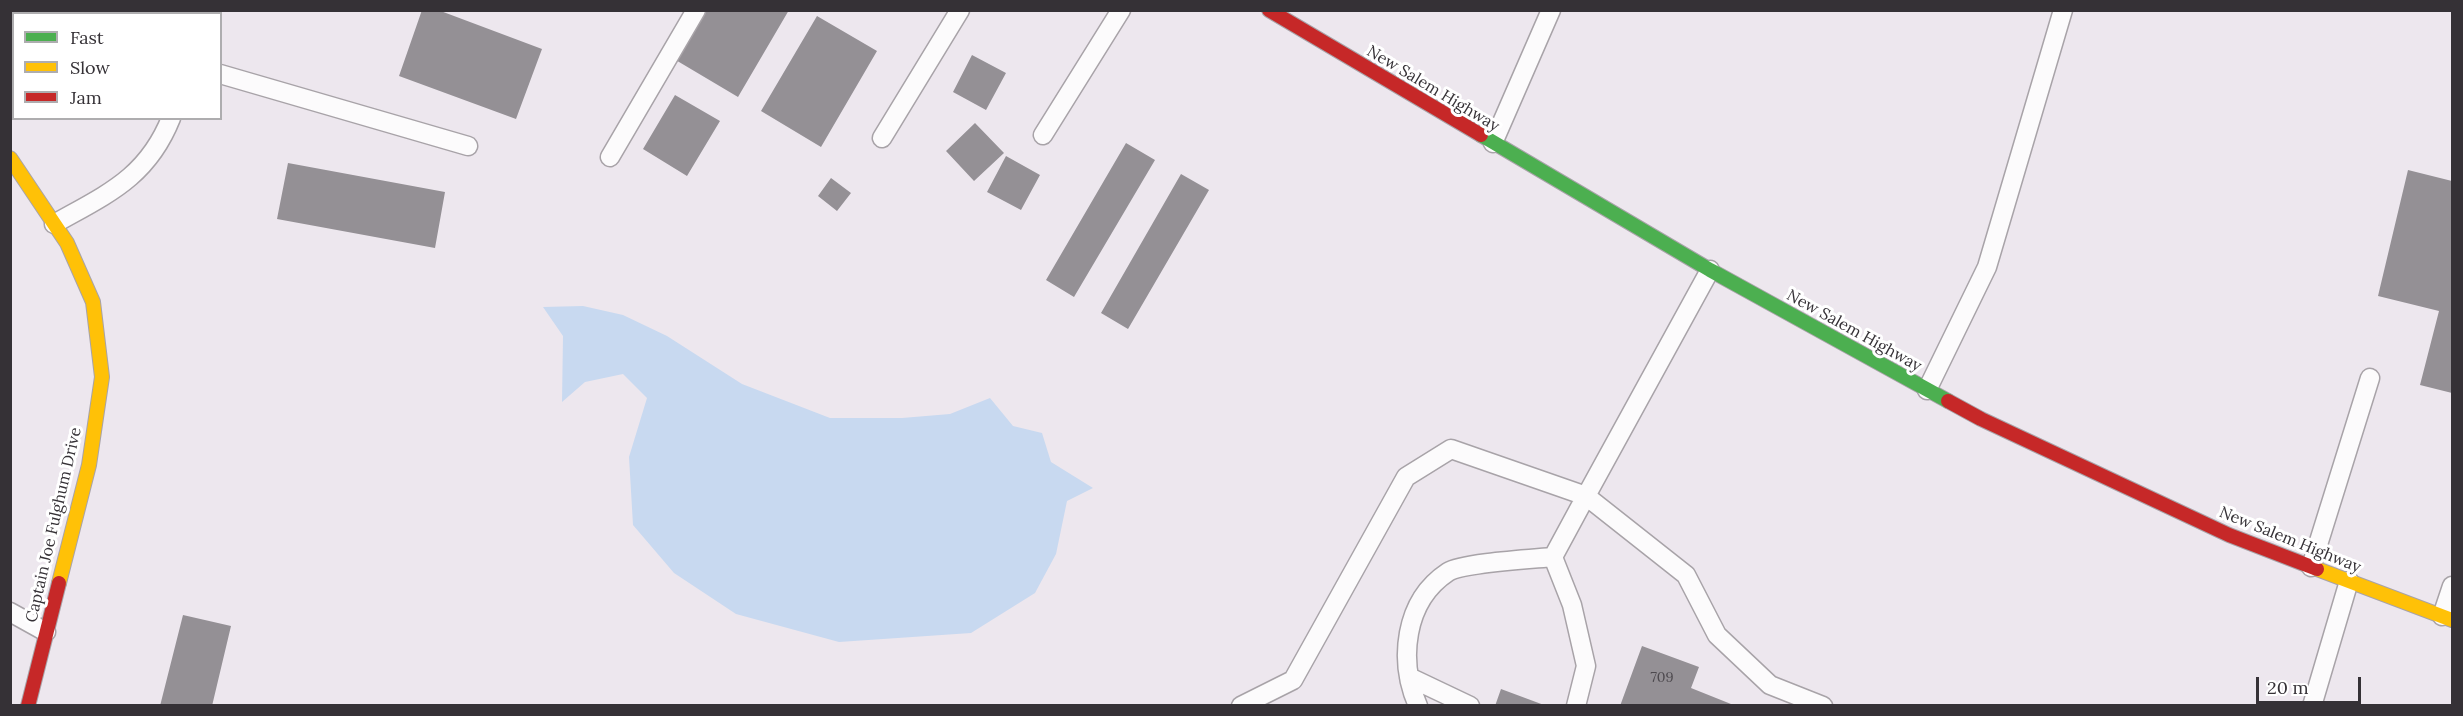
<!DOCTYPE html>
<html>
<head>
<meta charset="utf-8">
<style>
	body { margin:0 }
	#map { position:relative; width:2463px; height:716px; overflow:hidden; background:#ede7ee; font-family:Lora,serif }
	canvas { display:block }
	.frame { position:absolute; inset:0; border:12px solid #353136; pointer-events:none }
	.legend { position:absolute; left:12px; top:12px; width:210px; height:108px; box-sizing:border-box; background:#fff; border:2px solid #aeadaf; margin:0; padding:8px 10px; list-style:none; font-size:18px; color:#353136 }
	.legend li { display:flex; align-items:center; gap:12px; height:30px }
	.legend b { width:30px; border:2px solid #aeadaf }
	.scale { position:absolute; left:2256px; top:677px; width:105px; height:27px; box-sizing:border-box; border:3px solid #353136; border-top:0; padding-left:8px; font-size:18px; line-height:21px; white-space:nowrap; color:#353136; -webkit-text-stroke:4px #fff; paint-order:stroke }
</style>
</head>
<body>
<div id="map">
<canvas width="2463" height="716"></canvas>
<div class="frame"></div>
<ul class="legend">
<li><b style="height:8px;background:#4caf50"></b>Fast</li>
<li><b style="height:8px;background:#ffc107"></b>Slow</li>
<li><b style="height:8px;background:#c62828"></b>Jam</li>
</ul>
<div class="scale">20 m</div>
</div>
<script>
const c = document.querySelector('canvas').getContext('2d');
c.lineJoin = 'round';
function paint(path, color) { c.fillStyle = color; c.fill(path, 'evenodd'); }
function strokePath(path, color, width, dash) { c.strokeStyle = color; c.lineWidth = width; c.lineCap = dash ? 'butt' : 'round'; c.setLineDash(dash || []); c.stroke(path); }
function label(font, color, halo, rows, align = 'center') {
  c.font = font + ' Lora,serif'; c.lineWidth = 6; c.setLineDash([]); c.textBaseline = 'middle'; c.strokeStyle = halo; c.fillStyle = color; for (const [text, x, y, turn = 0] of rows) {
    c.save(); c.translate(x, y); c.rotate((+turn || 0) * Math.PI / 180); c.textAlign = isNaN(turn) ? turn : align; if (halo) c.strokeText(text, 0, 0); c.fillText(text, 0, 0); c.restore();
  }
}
const water = new Path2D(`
	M583,306l40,9 44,21 75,48 88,34h72l48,-4 40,-16 23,28 29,7 9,29 42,26 -26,13 -11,53 -21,39 -64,40 -132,9 -103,-28 -62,-41 -41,-48 -4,-68 18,-59 -24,-24 -38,8 -23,20 1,-66 -20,-29z`);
const building = new Path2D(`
	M422,10h16l104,39 -26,70 -117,-43z
	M703,10h86l-51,87 -64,-38z
	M817,16l60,35 -56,96 -60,-36z
	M972,55l34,18 -20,37 -33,-18z
	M675,95l45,26 -33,55 -44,-27z
	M975,123l29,30 -30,28 -28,-30z
	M1126,143l29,17 -81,137 -28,-17z
	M1006,156l34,19 -19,35 -34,-18z
	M288,163l157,29 -10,56 -158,-29z
	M2408,170l44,11v212l-32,-8 19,-74 -61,-15z
	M1181,174l28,16 -81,139 -27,-16z
	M831,178l20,15 -14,18 -19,-15z
	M183,615l48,11 -19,80h-52z
	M1642,646l57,21 -8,21 45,18h-116z
	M1501,689l43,16v1h-49z`);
const lane = new Path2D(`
	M205,14l1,-4
	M220,74l248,72
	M1043,135l78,-125
	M882,138l78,-128
	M1493,143l58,-133
	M610,157l86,-147
	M54,224c53,-30 93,-46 117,-106
	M1710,270l-124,226 100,79 31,60 53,50 53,21
	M1927,390l60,-123 76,-257
	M1553,557l19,48 14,61 -10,40
	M2311,567l59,-189
	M10,612l36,20
	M2442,616l10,-30
	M1409,677l61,29
	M1241,706l52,-26 113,-203 45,-28 135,47 -33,61
	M1418,706c-20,-45 -14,-105 30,-134 14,-9 85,-13 105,-15
	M2312,706l37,-125`);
const fast = new Path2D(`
	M1481,135l229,135 238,131`);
const slow = new Path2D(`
	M10,158l57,85 26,59 9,75 -13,88 -30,118
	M2317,569l135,51`);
const jam = new Path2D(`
	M1269,10l212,125
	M1948,401l33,18 248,116 88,34
	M28,706l31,-123`);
const numberNames = [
	["709",1662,678]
];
const streetNames = [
	["New Salem Highway",1433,89,31],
	["New Salem Highway",1854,331,29],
	["Captain Joe Fulghum Drive",54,525,-77],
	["New Salem Highway",2290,540,22]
];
paint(water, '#c8d9f0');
paint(building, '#949095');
strokePath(lane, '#a8a3a8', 21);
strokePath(fast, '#a8a3a8', 16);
strokePath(slow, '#a8a3a8', 16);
strokePath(jam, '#a8a3a8', 16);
strokePath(lane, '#fcfbfc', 18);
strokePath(fast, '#4caf50', 14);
strokePath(slow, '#ffc107', 14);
strokePath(jam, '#c62828', 14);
label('14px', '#4d494e', null, numberNames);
label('16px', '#353136', '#fff', streetNames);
</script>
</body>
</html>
